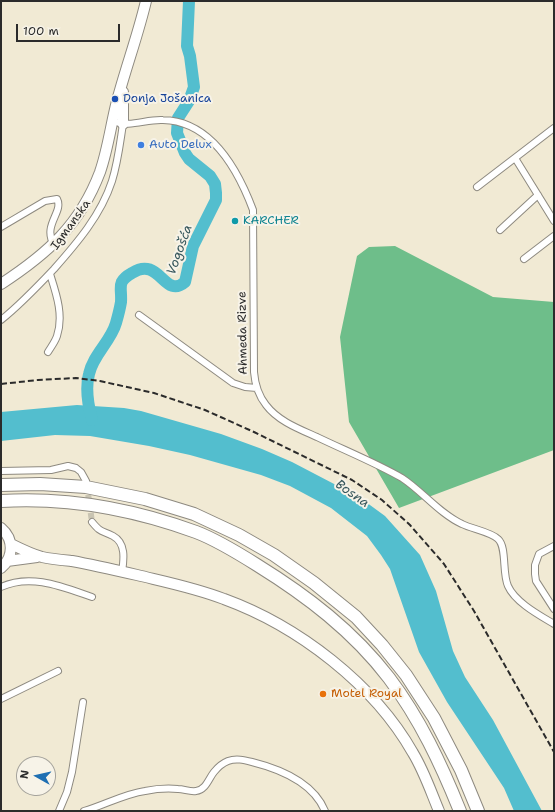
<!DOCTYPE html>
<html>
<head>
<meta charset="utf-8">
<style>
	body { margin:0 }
	#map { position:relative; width:555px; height:812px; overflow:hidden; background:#f1ead4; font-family:"Shantell Sans",sans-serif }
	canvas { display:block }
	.frame { position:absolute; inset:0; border:2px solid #2b2b2b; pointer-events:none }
	.north { position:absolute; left:16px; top:756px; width:40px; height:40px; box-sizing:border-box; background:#f7f3e8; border:1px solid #a5a39c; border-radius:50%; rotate:278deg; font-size:11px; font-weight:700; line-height:16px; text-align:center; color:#2b2b2b }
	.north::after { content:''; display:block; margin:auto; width:14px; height:18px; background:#1f6fb2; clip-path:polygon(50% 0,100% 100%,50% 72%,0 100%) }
	.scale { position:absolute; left:16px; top:24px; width:104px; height:18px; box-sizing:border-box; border:2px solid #2b2b2b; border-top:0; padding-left:5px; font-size:12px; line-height:14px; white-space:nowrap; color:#2b2b2b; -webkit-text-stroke:3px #f7f3e8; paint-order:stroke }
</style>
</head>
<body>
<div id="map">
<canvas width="555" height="812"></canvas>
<div class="frame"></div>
<div class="north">N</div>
<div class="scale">100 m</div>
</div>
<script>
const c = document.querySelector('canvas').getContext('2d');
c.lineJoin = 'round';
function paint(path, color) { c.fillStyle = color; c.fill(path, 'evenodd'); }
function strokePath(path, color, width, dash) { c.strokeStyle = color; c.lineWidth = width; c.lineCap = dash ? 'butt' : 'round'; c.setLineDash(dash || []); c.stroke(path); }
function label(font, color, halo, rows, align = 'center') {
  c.font = font + ' "Shantell Sans",sans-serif'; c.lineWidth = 4; c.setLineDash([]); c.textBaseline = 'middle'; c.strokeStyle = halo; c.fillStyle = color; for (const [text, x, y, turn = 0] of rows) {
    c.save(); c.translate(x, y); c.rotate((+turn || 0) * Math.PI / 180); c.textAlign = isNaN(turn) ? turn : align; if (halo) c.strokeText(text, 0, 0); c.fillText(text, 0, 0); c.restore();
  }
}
const forest = new Path2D(`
	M395,246l98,51 61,5v148l-155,58 -50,-86 -9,-85 17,-81 12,-9z`);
const water = new Path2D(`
	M77,405l47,3 17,3 80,23 41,15 30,13 67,35 26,19 35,39 16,36 17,60 12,26 28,43 49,91h-28l-10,-23 -57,-86 -28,-50 -29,-83 -9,-14 -14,-19 -36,-28 -41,-22 -29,-11 -71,-20 -41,-9 -59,-10 -35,-1 -54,6v-29z`);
const river = new Path2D(`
	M92,420c-4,-15 -7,-31 -3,-46 4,-19 22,-33 27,-51 2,-7 4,-15 5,-21 1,-15 -5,-20 11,-29 28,-18 32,27 53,9l8,-36 23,-46v-7l-1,-9 -5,-8 -21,-17 -4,-6 -8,-20 1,-15 11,-17 5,-14 -4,-31 -3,-10 2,-45`);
const minorTunnel = new Path2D(`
	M87,486l5,36`);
const minor = new Path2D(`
	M112,121c19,7 33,-2 51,-1 49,1 75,50 90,90l1,162c1,12 4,23 12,33 12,16 33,24 51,32 27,13 59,26 85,41 20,13 38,36 60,46 10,5 29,8 36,15 9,8 4,34 10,47 7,16 31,29 46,38
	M515,158l39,63
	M477,187l77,-59
	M1,227l44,-26 12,-2c7,13 -15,26 -3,46
	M500,230l38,-35
	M524,259l30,-23
	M139,315l94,68 12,4 12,1
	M1,320c19,-15 36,-33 53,-51 23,-26 47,-54 58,-88 6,-19 8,-38 11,-57
	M48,352c3,-5 7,-10 9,-16 7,-21 -1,-43 -7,-62
	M1,471l50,-1 17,-4 8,2 5,4 5,9
	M92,522c9,11 9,8 21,14 13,7 11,23 9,36
	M554,546l-15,8 -4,11v9l1,7 18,28
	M1,587c30,-14 62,0 91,10
	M1,699l57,-28
	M59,811l8,-19 5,-20 11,-70
	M84,811c21,-6 40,-17 61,-20 10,-2 22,-3 33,-2 6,0 12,3 18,2 10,-1 13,-13 18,-19 4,-5 9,-9 14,-11 8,-3 16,-1 24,1 28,7 61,20 73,49`);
const primary = new Path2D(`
	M123,124v-32
	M1,284c46,-30 79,-59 99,-112 8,-23 11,-48 17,-71 9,-34 21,-66 29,-100
	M1,528c13,11 13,29 0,40
	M11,544c10,5 20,10 31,13 9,2 20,3 30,4 21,4 43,9 65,14 29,7 59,13 87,24 74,27 150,85 189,154 11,18 18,39 26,58
	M7,561l30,-4`);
const motorway = new Path2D(`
	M1,485l39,-1 46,3 59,12 49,15 45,21 35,20 40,28 42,34 26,28 24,30 28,43 27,52 17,41
	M1,501c67,-4 132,8 195,31 21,8 42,21 61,33 50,31 96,66 132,113 31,41 52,86 71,133`);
const rail = new Path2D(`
	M1,384l37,-4 38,-2 24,3 54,12 51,17 49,22 98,48 30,20 28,25 34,39 30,47 80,141`);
const markers = [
	[115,99,4,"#1a4fb4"],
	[141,145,4,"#3f7fe0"],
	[235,221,4,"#0f9aa8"],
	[323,694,4,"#e8710a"]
];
const transitNames = [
	["Donja Jošanica",123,99]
];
const shopNames = [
	["Auto Delux",149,145]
];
const cultureNames = [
	["KARCHER",243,221]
];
const streetNames = [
	["Igmanska",71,225,-54],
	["Ahmeda Rizve",243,333,-91]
];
const foodNames = [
	["Motel Royal",331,694]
];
const waterNames = [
	["Vogošća",180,250,-70],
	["Bosna",352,494,35]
];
paint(forest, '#6ebe8a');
paint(water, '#53bece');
strokePath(river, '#53bece', 12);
strokePath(minorTunnel, '#c9c4b2', 6, [6, 3]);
strokePath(minor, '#8e8a80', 8);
strokePath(primary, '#8e8a80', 12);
strokePath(motorway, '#8e8a80', 14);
strokePath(minor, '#fff', 6);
strokePath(primary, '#fff', 10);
strokePath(motorway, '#fff', 12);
strokePath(rail, '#2b2b2b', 2, [6, 3]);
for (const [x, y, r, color] of markers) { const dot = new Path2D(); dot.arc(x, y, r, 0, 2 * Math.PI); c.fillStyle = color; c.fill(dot); strokePath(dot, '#f7f3e8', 1.5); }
label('12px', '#164399', '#f7f3e8', transitNames, 'left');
label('12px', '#366cbe', '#f7f3e8', shopNames, 'left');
label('12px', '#0d838f', '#f7f3e8', cultureNames, 'left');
label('12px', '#2b2b2b', '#f7f3e8', streetNames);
label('12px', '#c56008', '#f7f3e8', foodNames, 'left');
label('italic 13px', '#37575c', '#f7f3e8', waterNames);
</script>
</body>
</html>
